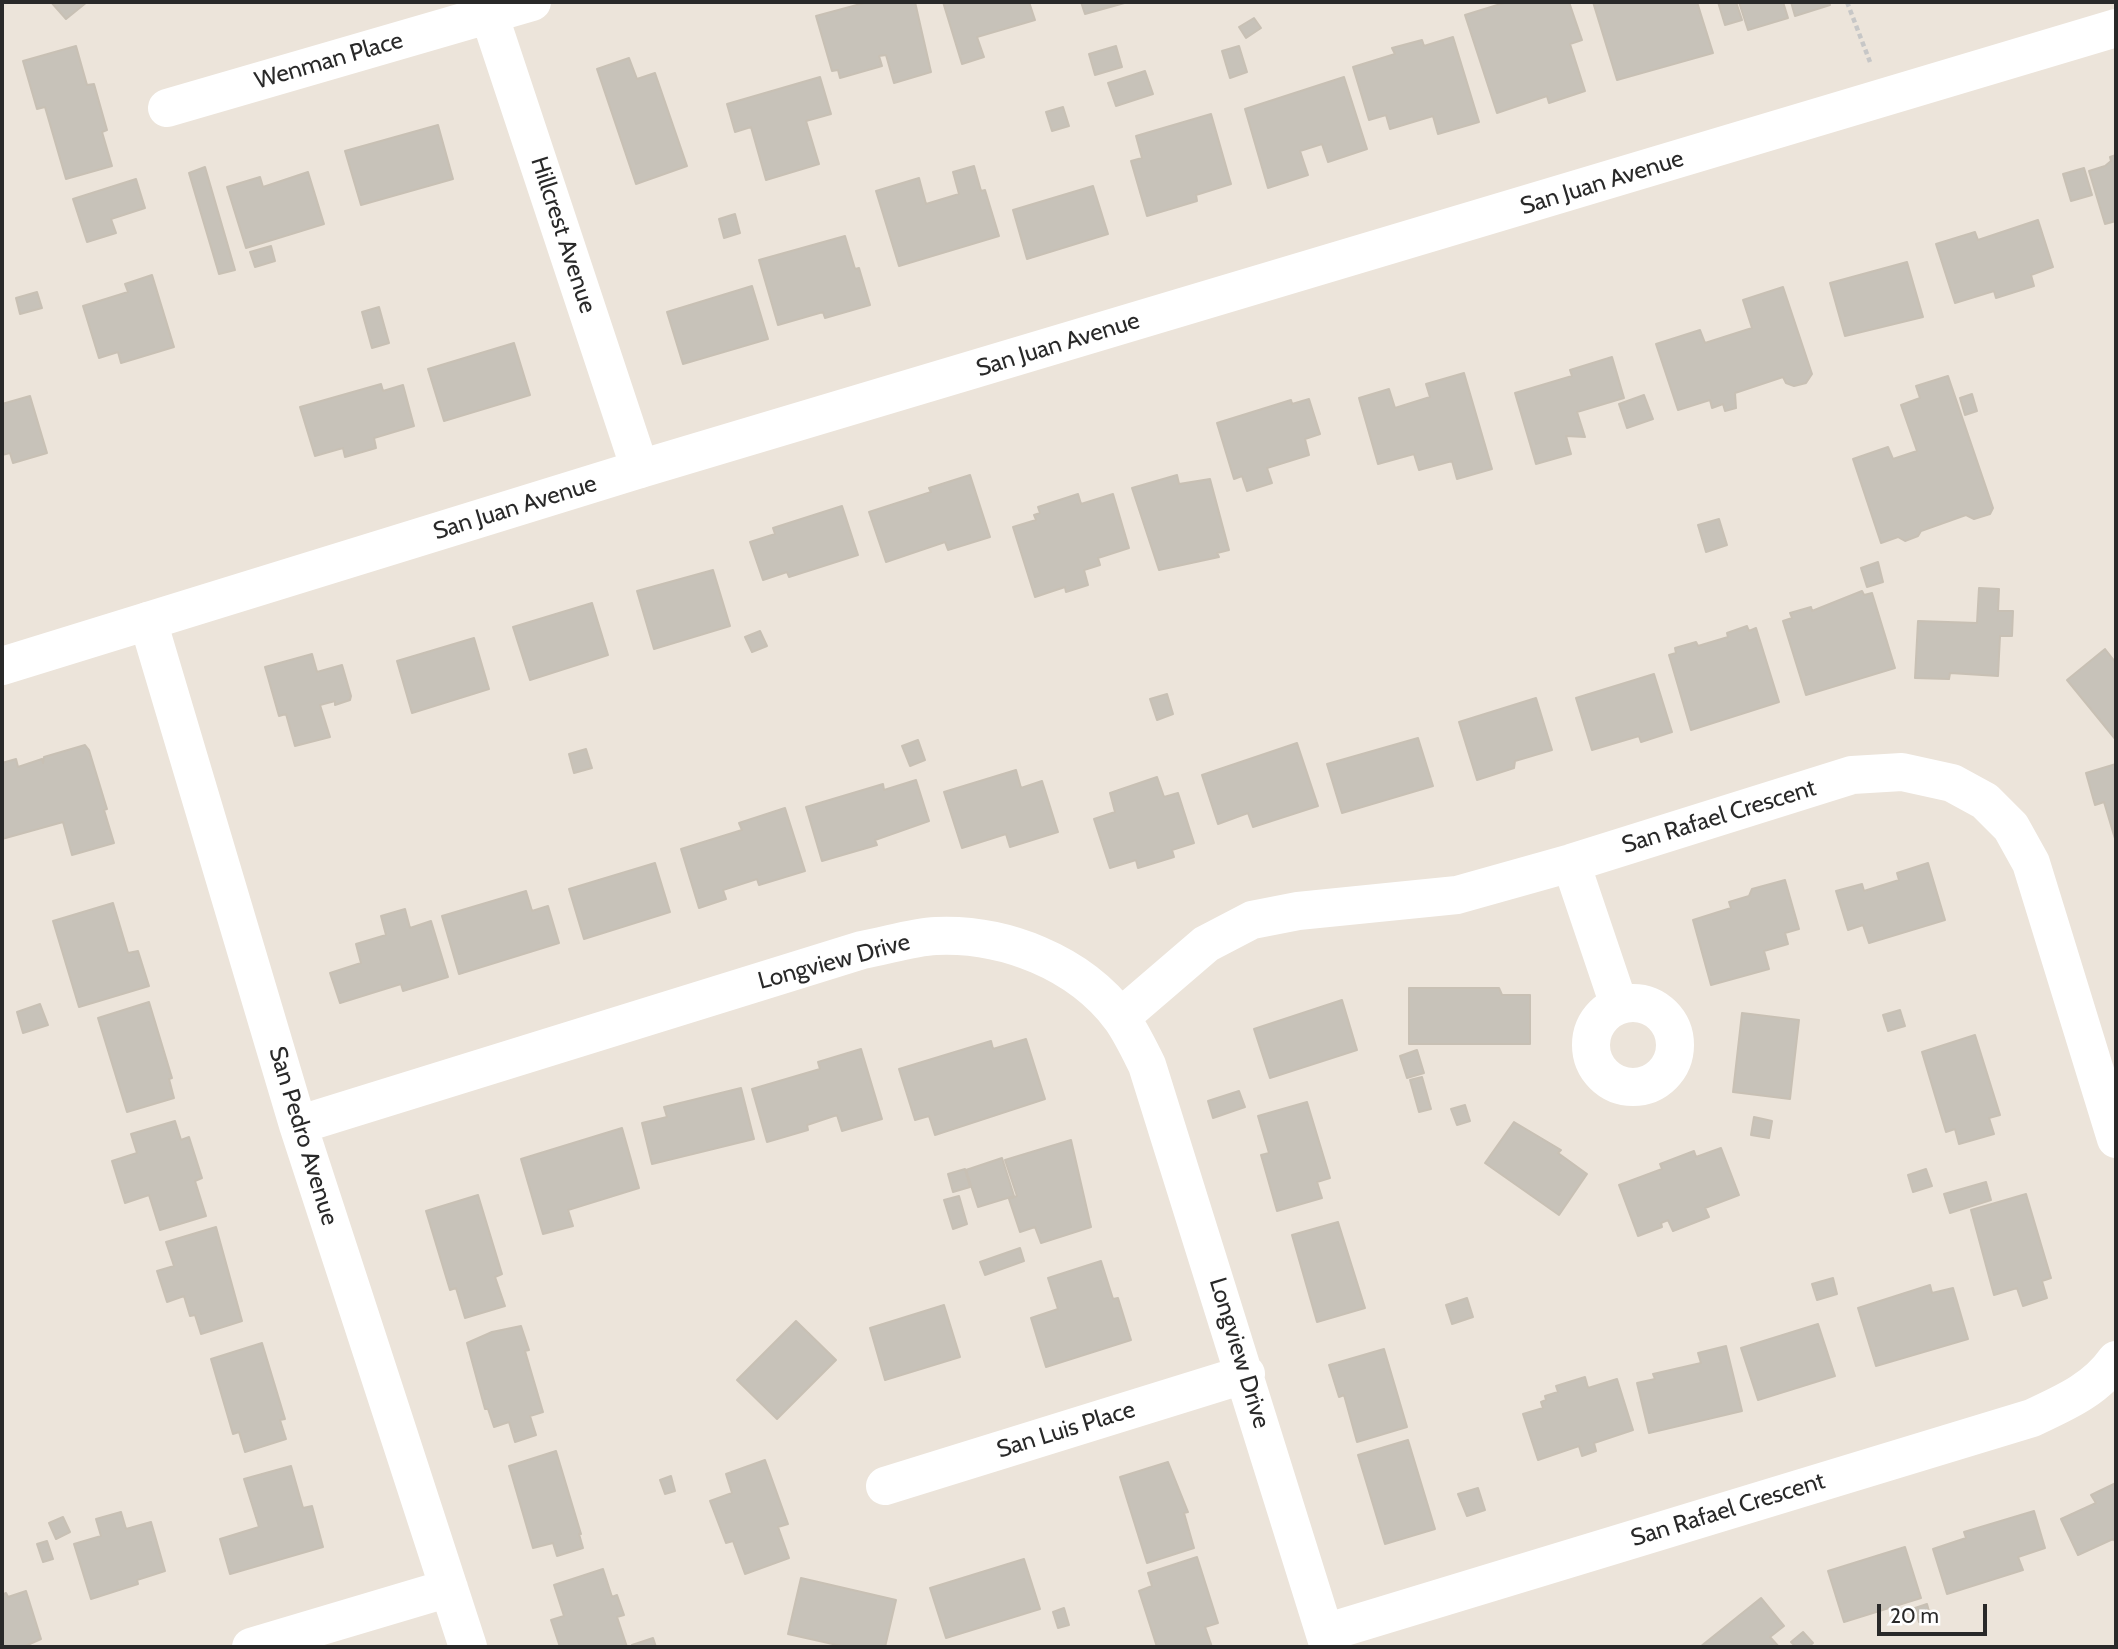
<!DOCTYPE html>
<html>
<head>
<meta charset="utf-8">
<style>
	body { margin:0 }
	#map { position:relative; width:2118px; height:1649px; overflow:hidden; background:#ece4da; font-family:Cabin,sans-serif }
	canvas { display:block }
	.frame { position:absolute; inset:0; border:4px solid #292929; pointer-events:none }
	.scale { position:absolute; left:1877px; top:1604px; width:110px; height:32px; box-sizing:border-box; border:4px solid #292929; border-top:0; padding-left:9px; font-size:21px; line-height:24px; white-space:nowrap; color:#292929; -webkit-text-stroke:5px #fff; paint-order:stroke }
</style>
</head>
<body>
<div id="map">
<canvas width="2118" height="1649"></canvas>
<div class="frame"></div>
<div class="scale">20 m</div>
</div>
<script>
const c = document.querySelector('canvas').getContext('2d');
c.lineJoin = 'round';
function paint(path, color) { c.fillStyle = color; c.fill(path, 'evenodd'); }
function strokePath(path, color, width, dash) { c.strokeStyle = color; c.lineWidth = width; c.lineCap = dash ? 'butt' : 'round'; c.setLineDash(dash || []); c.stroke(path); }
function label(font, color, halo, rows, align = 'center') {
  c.font = font + ' Cabin,sans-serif'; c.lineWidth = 5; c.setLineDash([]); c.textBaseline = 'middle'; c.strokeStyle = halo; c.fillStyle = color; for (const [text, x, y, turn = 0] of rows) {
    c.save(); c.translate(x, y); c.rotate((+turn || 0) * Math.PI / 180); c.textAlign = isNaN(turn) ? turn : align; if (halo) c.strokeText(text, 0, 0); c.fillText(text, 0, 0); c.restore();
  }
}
const building = new Path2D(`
	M51,2h36l-21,17z
	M868,2h47l16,70 -37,11 -8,-28 -7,1 3,10 -42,12 -2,-8 -6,1 -16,-55z
	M943,2h86l6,18 -58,17 7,20 -22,7z
	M1081,2h47l-43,12z
	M1507,2h62l13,38 -12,4 15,47 -36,12 -2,-7 -50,17 -32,-98z
	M1593,2h104l16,51 -96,27z
	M1718,2h18l6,18 -17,5z
	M1739,2h44l5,16 -40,12z
	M1791,2h38l1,3 -35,11z
	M1254,18l7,10 -15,10 -7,-11z
	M1453,37l26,85 -41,12 -5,-18 -43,13 -4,-14 -17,5 -16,-53 42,-13 -3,-6 30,-8 2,6z
	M76,46l11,39 7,-1 13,46 -5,2 10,34 -46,13 -21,-72 -8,2 -14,-48z
	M1116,46l6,21 -27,8 -6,-21z
	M1239,46l8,26 -17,6 -8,-27z
	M629,58l8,21 18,-6 32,93 -51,18 -39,-115z
	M1145,71l8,23 -37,12 -8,-23z
	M820,77l11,37 -25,7 13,43 -53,16 -15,-53 -16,5 -8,-28z
	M1344,77l23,72 -39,13 -6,-18 -22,7 8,24 -40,13 -23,-79z
	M1063,107l6,19 -17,5 -6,-19z
	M1211,114l20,70 -35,11 1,6 -50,15 -16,-55 11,-3 -6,-22z
	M438,125l15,54 -92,26 -16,-54z
	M2116,155v66l-11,3 -16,-53 16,-5 6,-5 -1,-4z
	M974,166l7,25 4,-1 14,46 -100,30 -23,-75 43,-13 7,26 33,-10 -6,-22z
	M205,167l30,103 -16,4 -30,-101z
	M2084,168l8,27 -21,6 -8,-27z
	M308,172l16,52 -78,24 -19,-61 33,-10 3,10z
	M136,179l9,29 -34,11 5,14 -29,9 -14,-43z
	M1093,186l15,48 -81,25 -14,-49z
	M735,214l5,19 -16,5 -5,-19z
	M2038,220l15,47 -22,8 3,11 -38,12 -2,-7 -39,12 -19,-59 39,-12 3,8z
	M845,236l10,33 4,-1 11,37 -45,13 -2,-6 -45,13 -19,-65z
	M271,246l4,15 -20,6 -5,-15z
	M1907,262l16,55 -78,19 -15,-53z
	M152,275l22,72 -53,16 -3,-11 -19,6 -16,-52 45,-14 -3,-8z
	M752,286l16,53 -85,25 -16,-52z
	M1783,287l29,87 -6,9 -12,3 -8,-3 -3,-6 -48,16 1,15 -11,3 -2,-7 -11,4 -2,-8 -32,10 -22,-66 44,-14 5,13 47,-15 -9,-28z
	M37,292l5,16 -22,6 -4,-16z
	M379,307l10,36 -17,5 -10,-36z
	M514,343l16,52 -86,26 -16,-52z
	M1612,357l12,41 -47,14 8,25 -19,-1 5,18 -35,10 -21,-71 57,-17 -2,-6z
	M1464,373l28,96 -35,10 -5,-18 -33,9 -5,-16 -36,10 -19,-66 30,-9 6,19 35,-11 -4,-13z
	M1948,376l45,132 -3,6 -16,5 -8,-4 -45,16 -3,5 -13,5 -7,-4 -17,6 -28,-84 35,-12 5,12 24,-8 -16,-46 19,-7 -4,-12z
	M381,384l2,7 20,-6 11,41 -40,12 2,10 -31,9 -2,-9 -28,8 -15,-49z
	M1972,394l5,17 -12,4 -5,-17z
	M1644,395l9,24 -26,9 -8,-24z
	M30,396l17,57 -34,10 -3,-10 -8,2v-51z
	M1309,399l11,35 -15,5 4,16 -42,13 5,15 -25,8 -5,-15 -8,3 -17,-56 74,-23 1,4z
	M970,475l20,62 -42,13 -3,-8 -59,20 -17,-50 62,-20 -2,-4z
	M1177,475l2,9 31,-5 19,71 -12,3 2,4 -60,13 -27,-82z
	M1078,494l3,10 32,-10 16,54 -31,10 2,7 -16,5 4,15 -22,7 -1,-5 -30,10 -22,-70 23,-7 -2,-5 6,-2 -2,-6z
	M842,506l16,49 -69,22 -2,-5 -24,8 -13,-38 25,-8 -2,-6z
	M1719,519l8,26 -21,7 -8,-27z
	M1878,562l5,20 -16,5 -6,-19z
	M713,570l17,56 -76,23 -17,-58z
	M1979,588l20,1 -1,22h15l-1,25h-12l-2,40 -48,-3 -1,6 -34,-1 3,-57 59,2z
	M1862,591l2,4 8,-2 23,75 -89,27 -23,-74 9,-3 -2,-5 21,-6 1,4z
	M592,603l16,52 -78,25 -17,-53z
	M1747,626l2,5 7,-3 23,74 -88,28 -22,-75 7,-2 -1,-5 21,-6 2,4 30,-9 -1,-4z
	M760,631l7,15 -15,6 -7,-15z
	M474,638l15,51 -77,24 -15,-52z
	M2105,649l11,14v77l-49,-60z
	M312,654l5,18 25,-7 9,31 -1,4 -15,5v-4l-15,4 10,32 -35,9 -9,-32 -7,2 -14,-49z
	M1654,674l18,58 -31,10 -2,-6 -47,14 -16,-52z
	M1167,694l6,20 -16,6 -7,-21z
	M1536,698l16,52 -37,11 -1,7 -37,12 -18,-58z
	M1418,738l15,48 -91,27 -15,-49z
	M918,740l7,20 -15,6 -8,-20z
	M1297,743l21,63 -65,21 -5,-14 -30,11 -16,-49z
	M85,745l4,5 18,59 -3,1 10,33 -42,12 -9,-33 -61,17v-76l14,-4 2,8 24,-8 1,4 1,-6z
	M586,749l6,19 -18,5 -5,-19z
	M2116,764v78l-12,-40 -9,3 -9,-32z
	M1016,770l5,18 21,-7 16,51 -48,15 -4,-13 -44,14 -18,-56z
	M1157,777l7,20 14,-4 16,50 -22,7 2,7 -36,11 -2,-8 -26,8 -16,-49 21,-7 -5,-19z
	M916,780l13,41 -54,19 2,5 -55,16 -16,-54 77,-23 1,6z
	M785,808l20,63 -46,14 -2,-6 -34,11 3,9 -27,9 -18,-59 61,-19 -3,-7z
	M655,863l15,49 -86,27 -15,-50z
	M1928,863l17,57 -76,23 -6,-18 -15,5 -12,-39 26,-7 2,7 35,-11 -2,-7z
	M1785,880l14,49 -14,4 3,11 -24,7 5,18 -58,16 -18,-65 38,-12 -2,-6 20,-6 3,-7z
	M526,891l6,20 16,-5 11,37 -100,31 -17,-58z
	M113,903l15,50 10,-2 11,35 -70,21 -26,-86z
	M405,909l5,19 21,-7 17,56 -45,14 -2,-7 -61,19 -10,-30 31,-10 -5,-19 30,-9 -5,-19z
	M1409,988h90l3,7h28v49h-121z
	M1342,1000l15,50 -87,28 -16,-49z
	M149,1002l23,76 -3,1 5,19 -47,14 -29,-94z
	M40,1004l8,21 -25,8 -6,-21z
	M1900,1010l5,16 -17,5 -5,-16z
	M1742,1013l57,7 -9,79 -57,-7z
	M1975,1035l25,80 -11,3 5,16 -35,10 -4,-15 -9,3 -24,-80z
	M1026,1039l19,60 -110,36 -6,-19 -14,4 -16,-51 92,-28 2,8z
	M861,1049l21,70 -40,12 -5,-16 -30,10 1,5 -41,12 -15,-53 68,-20 -2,-7z
	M1417,1050l7,23 -17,5 -7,-22z
	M1422,1077l9,32 -12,3 -9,-32z
	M741,1088l13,51 -102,25 -10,-41 25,-6 -3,-10z
	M1239,1091l6,16 -32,11 -5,-17z
	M1307,1102l23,76 -13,4 5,16 -45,13 -16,-56 8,-2 -11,-37z
	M1465,1105l5,16 -13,4 -6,-16z
	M1754,1117l18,4 -3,17 -18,-3z
	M175,1121l6,19 8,-3 13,41 -7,3 11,35 -46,14 -11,-35 -24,8 -13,-42 25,-8 -6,-19z
	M1514,1122l47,28 -3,3 29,21 -28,41 -74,-52z
	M622,1128l17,60 -71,22 5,16 -30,8 -22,-75z
	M1071,1140l20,87 -50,16 -6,-16 -15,5 -11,-33 8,-3 -12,-36z
	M1721,1148l18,47 -34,13 4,9 -36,14 -5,-11 -7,3 1,4 -24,9 -19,-51 43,-16 -2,-5 34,-13 2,6z
	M1002,1158l12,38 -36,11 -12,-37z
	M965,1169l5,18 -17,5 -5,-18z
	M1926,1169l6,17 -19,6 -5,-17z
	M1986,1182l5,18 -41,13 -6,-19z
	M2026,1194l25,84 -9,3 5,17 -24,8 -6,-18 -23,7 -23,-85z
	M478,1195l24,79 -7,3 10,29 -40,12 -9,-30 -6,2 -24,-79z
	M959,1196l8,28 -14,5 -9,-29z
	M1338,1222l27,86 -48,14 -25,-87z
	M216,1227l26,94 -41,13 -6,-19 -5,1 -6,-20 -17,6 -10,-31 17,-5 -8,-24z
	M1020,1248l4,13 -39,14 -5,-13z
	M1101,1261l12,38 5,-1 13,42 -85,27 -15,-49 27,-9 -10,-31z
	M1833,1278l4,16 -20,6 -5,-16z
	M1930,1285l2,8 21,-5 15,51 -92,27 -18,-58z
	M1467,1298l6,19 -21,7 -6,-19z
	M944,1305l16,52 -75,23 -15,-52z
	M796,1321l40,39 -59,59 -40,-39z
	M1818,1324l17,52 -77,24 -17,-52z
	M521,1326l8,24 -4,1 18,61 -13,4 6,19 -21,7 -6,-20 -15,5 -6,-18h-3l-18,-66 25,-11z
	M262,1343l23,76 -5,1 6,19 -41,13 -6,-20 -6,2 -22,-75z
	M1726,1346l16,65 -93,22 -12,-50 18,-4 -2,-5 48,-11 -3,-10z
	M1384,1349l23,78 -50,15 -13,-47 -5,2 -10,-32z
	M1585,1377l3,11 29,-9 16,51 -39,13 2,8 -14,5 -3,-10 -41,14 -15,-46 20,-6 -2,-6 5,-2 -1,-4 13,-4 -2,-6z
	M1408,1440l27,89 -50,15 -27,-89z
	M556,1451l25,83h-2l4,14 -26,8 -4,-13 -20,5 -24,-82z
	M765,1460l23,64 -10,3 11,31 -44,16 -12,-33 -7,2 -16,-42 22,-8 -6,-19z
	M1168,1462l20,50 -4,1 10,35 -47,15 -27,-86z
	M291,1466l12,42 9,-2 11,41 -93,27 -10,-35 39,-12 -15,-48z
	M671,1476l4,15 -10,3 -5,-14z
	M2116,1483v59l-3,-3 -35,16 -17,-36 35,-16 -5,-8z
	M1478,1488l7,22 -18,6 -9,-22z
	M2034,1511l11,37 -27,9 5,13 -76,24 -14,-45 33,-11 -2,-6z
	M121,1512l5,17 25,-7 14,49 -28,9 1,4 -47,15 -17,-55 27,-8 -5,-17z
	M63,1517l7,15 -14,7 -7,-16z
	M47,1541l6,18 -10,3 -6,-18z
	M1905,1547l16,51 -77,24 -16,-51z
	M1197,1557l21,66 -13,4 7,20h-55l-18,-56 13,-5 -4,-13z
	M1024,1559l16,50 -94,29 -16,-50z
	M603,1569l9,28 5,-2 7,20 -7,2 10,30h-67l-9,-27 13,-4 -10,-31z
	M801,1578l95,22 -11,47h-39l-58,-13z
	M26,1591l15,48 -18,8h-21v-52l4,-2 2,4z
	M1761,1598l23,28 -14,11 9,10h-79z
	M1927,1604l4,15 -12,3 -4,-14z
	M1064,1608l5,17 -11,3 -5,-16z
	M1803,1632l10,11 -5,4h-12l-5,-5z
	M653,1638l3,9h-24v-2z`);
const path = new Path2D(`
	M1847,2l23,60`);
const street = new Path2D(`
	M485,2l155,467
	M167,108l365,-106
	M148,621l150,504 170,522
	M1571,863l48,142
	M1591 1045a42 42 0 1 1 84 0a42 42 0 1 1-84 0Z
	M1121,1017l85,-73 46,-24 46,-9 159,-16 114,-32 281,-88 50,-3 50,11 33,18 26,26 20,36 85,276
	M298,1125l564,-175c24,-4 50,-13 74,-14 68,-3 143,26 185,82 10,14 18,31 26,47l182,582
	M885,1486l361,-112
	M1325,1633l707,-215c32,-15 63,-28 84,-58
	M251,1647l198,-59`);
const secondary = new Path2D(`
	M2,666l638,-197 1476,-441`);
const streetNames = [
	["Wenman Place",329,61,-16],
	["San Juan Avenue",1602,183,-17],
	["Hillcrest Avenue",563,235,72],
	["San Juan Avenue",1058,345,-17],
	["San Juan Avenue",515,508,-17],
	["San Rafael Crescent",1719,817,-17],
	["Longview Drive",834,962,-15],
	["San Pedro Avenue",303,1136,73],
	["Longview Drive",1239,1353,73],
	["San Luis Place",1066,1430,-17],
	["San Rafael Crescent",1728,1510,-17]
];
paint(building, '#c7c2b9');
strokePath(building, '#c8c0b4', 2);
strokePath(path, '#c7c7c7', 4.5, [5, 3.5]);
strokePath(street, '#fff', 38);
strokePath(secondary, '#fff', 38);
label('24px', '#292929', '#fff', streetNames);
</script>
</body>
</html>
